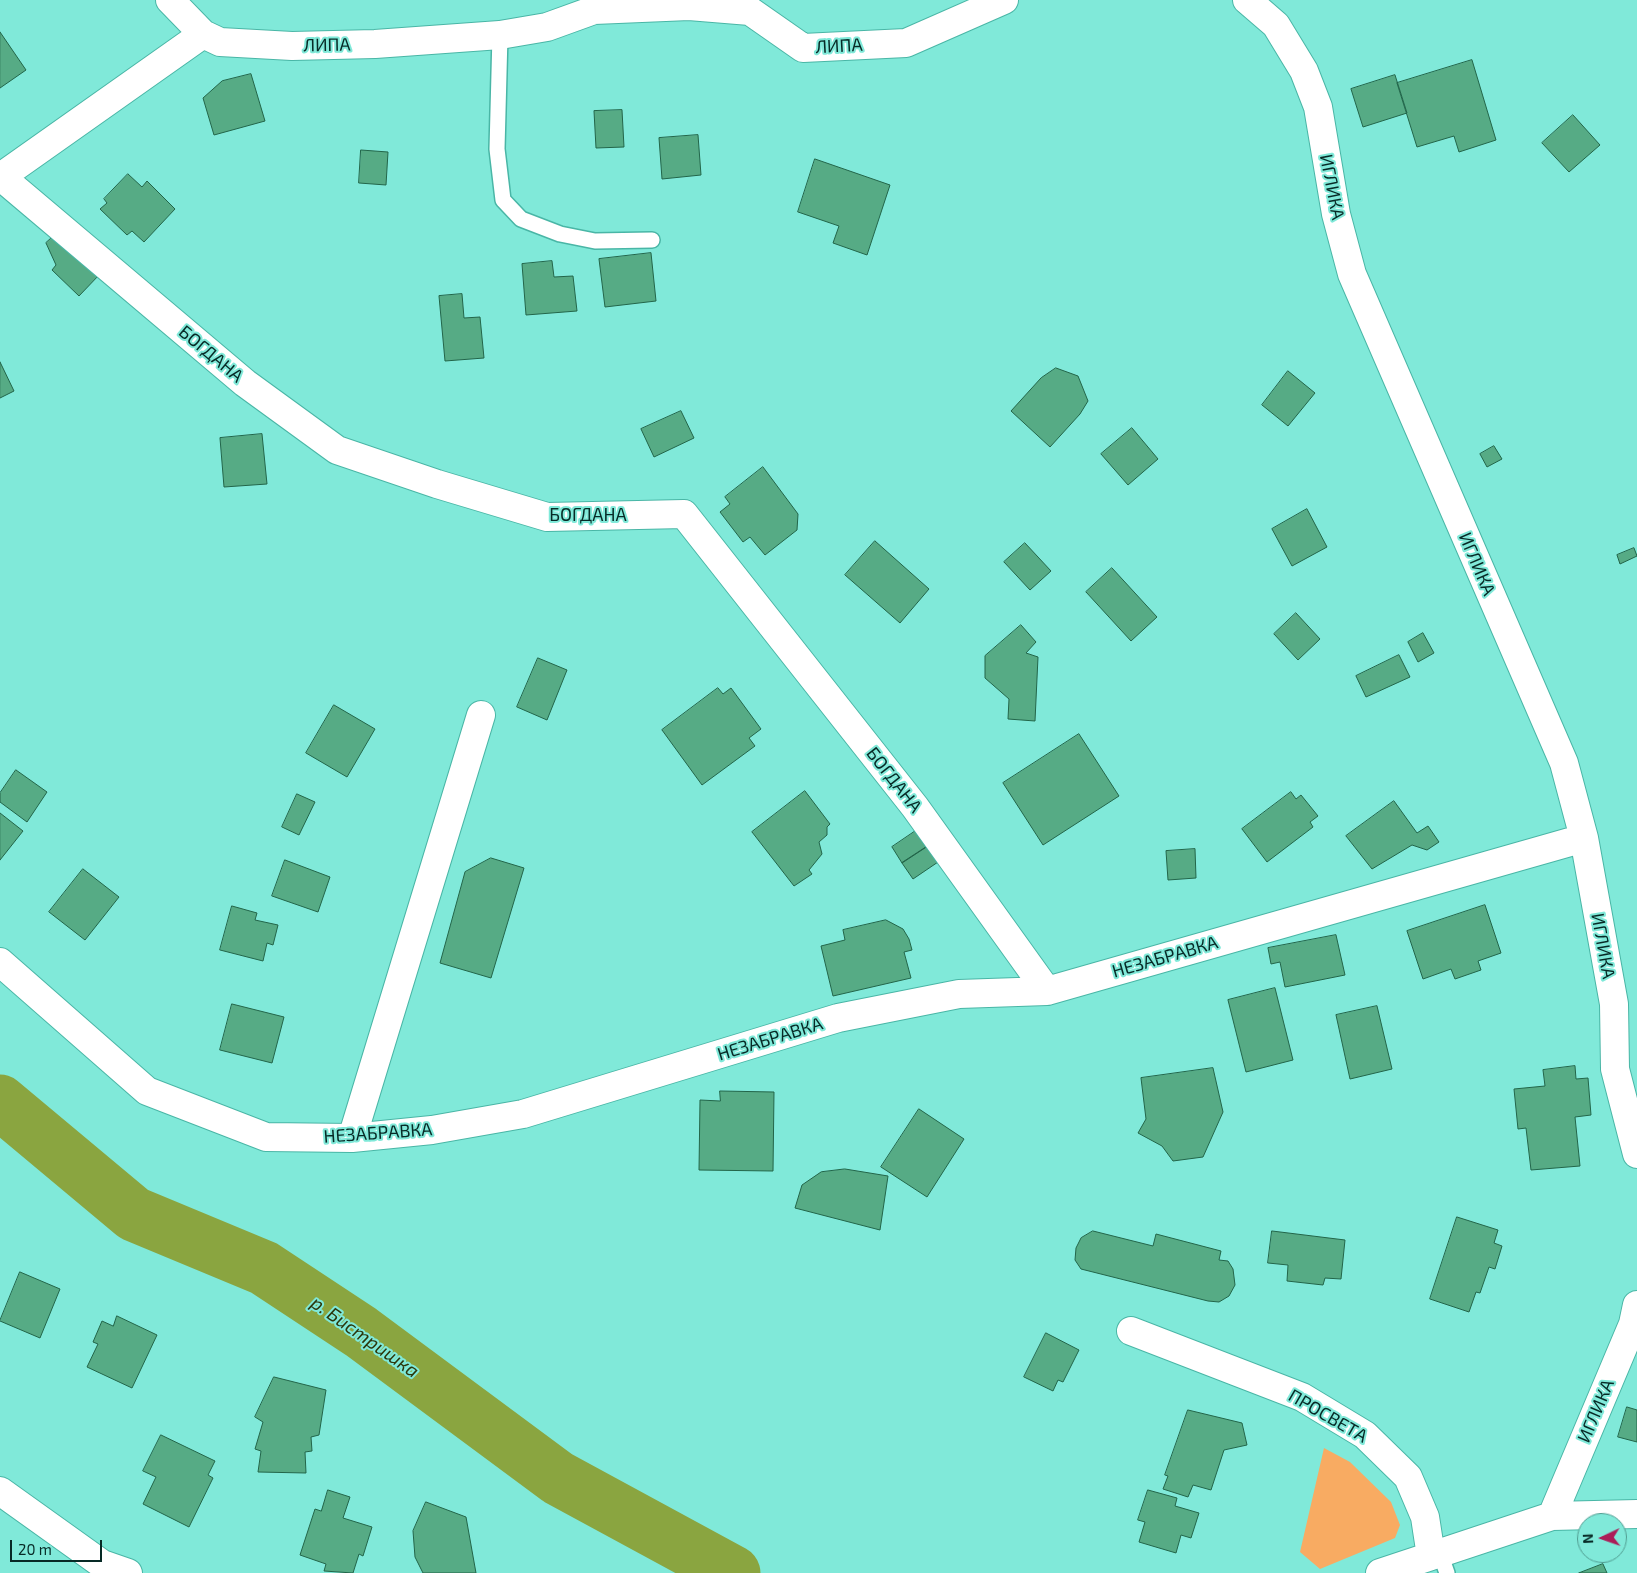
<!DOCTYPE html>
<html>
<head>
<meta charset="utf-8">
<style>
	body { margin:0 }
	#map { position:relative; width:1637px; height:1573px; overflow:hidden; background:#80e9d9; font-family:"Exo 2",sans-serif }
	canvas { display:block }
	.north { position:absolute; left:1577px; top:1513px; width:50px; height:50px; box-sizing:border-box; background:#80e9d9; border:1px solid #509d91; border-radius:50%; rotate:267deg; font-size:14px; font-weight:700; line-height:20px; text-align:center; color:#072a26 }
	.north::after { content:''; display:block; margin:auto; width:18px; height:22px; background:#ab1d58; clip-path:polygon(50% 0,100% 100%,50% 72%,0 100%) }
	.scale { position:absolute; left:10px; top:1540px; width:92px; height:22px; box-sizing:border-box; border:2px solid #072a26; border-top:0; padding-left:6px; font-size:15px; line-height:18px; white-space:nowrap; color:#072a26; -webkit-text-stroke:4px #80e9d9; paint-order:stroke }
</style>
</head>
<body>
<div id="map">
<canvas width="1637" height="1573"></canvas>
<div class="north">N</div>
<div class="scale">20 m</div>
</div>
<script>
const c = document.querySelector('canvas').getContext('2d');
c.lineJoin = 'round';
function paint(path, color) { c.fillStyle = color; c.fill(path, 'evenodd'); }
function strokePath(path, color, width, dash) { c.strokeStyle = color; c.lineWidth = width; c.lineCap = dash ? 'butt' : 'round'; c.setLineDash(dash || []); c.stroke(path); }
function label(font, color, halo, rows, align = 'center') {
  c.font = font + ' "Exo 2",sans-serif'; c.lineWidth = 4; c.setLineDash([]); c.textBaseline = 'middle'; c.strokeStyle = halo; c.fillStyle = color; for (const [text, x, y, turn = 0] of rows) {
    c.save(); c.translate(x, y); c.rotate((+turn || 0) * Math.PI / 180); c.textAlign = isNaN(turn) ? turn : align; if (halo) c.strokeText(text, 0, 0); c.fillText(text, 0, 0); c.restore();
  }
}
const green = new Path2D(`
	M1324,1448l26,14 41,40 9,23 -5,13 -75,31 -20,-17z`);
const river = new Path2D(`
	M0,1102l134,112 130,54 97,64 197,146 175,95`);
const building = new Path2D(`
	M0,32l26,38 -26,18z
	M1472,60l24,80 -37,12 -5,-16 -37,11 -20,-64z
	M251,74l14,47 -51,14 -11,-37 19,-17z
	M1395,75l12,38 -44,14 -12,-38z
	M622,110l2,37 -28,1 -2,-37z
	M1573,115l27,30 -31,27 -27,-29z
	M698,135l3,40 -39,4 -3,-41z
	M361,150l27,2 -2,33 -27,-2z
	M815,159l75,26 -23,70 -34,-12 6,-17 -41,-14z
	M128,174l14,13 5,-6 28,28 -31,33 -12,-11 -5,4 -27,-26 7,-6 -3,-4z
	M56,234l44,40 -21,22 -27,-26 4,-5 -10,-22z
	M651,253l5,48 -51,6 -6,-48z
	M552,261l2,16 19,-1 4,35 -51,4 -4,-51z
	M462,294l2,24 16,-1 4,41 -39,3 -6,-65z
	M0,362l14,29 -14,7z
	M1056,368l22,8 10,25 -8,13 -30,33 -39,-36 30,-33z
	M1288,371l27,22 -27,33 -26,-21z
	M681,411l13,27 -40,19 -13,-28z
	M1132,428l26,31 -30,26 -27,-31z
	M262,434l5,50 -43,3 -4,-49z
	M1494,446l8,13 -15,8 -7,-13z
	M763,467l35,47 -1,16 -32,25 -15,-18 -7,5 -23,-30 10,-8 -5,-7z
	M1307,509l20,38 -35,19 -20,-37z
	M875,541l54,48 -29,34 -55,-48z
	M1025,543l26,28 -21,19 -26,-28z
	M1634,548l3,8 -17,8 -3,-9z
	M1112,568l45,49 -26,24 -45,-49z
	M1296,613l24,26 -22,21 -24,-26z
	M1021,625l15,17 -10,11 12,4 -3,64 -27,-2 1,-20 -24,-21v-22z
	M1423,633l11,20 -16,9 -10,-20z
	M1399,655l11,22 -44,20 -10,-21z
	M538,658l29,12 -20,50 -30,-13z
	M718,688l5,6 8,-6 30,41 -12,9 6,8 -53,39 -40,-55z
	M334,705l41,24 -28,48 -41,-24z
	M1079,734l40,62 -76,49 -40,-62z
	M16,770l31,22 -20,30 -27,-20v-9z
	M805,791l25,33 -3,3v8l-8,7 3,12 -13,16 3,4 -18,12 -42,-54z
	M1291,792l5,7 5,-4 17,21 -8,6 3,5 -46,35 -25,-33z
	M297,794l18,8 -16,33 -17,-8z
	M1394,801l23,32 11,-7 11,16 -12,8 -15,-5 -40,24 -26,-33z
	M0,813l23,18 -23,29z
	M920,828l11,16 -29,19 -10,-16z
	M931,844l10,16 -28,19 -11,-16z
	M1195,849l1,29 -28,2 -2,-29z
	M491,858l33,10 -33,110 -51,-15 25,-91z
	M285,860l45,17 -12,35 -46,-16z
	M83,869l36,28 -34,43 -36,-28z
	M1485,905l16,48 -23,8 3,9 -26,9 -4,-10 -28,10 -16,-48z
	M232,906l25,7 -2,7 23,5 -5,20 -6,-2 -4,18 -43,-11z
	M886,920l17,9 6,10 3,11 -8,2 7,26 -78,18 -12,-50 24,-6 -2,-10z
	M1336,935l9,40 -60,12 -5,-25 -9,2 -3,-16z
	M1275,988l18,72 -47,12 -18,-72z
	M232,1004l52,13 -12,46 -52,-13z
	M1377,1006l15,63 -42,10 -14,-64z
	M1575,1066l1,13 12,-1 3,37 -16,2 5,49 -49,4 -5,-42 -8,1 -4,-40 31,-3 -2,-16z
	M1213,1068l10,44 -20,45 -30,4 -11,-15 -24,-13 8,-14 -5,-41z
	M720,1091l54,1 -1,79 -74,-1 1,-70 20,1z
	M919,1109l45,30 -37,58 -46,-30z
	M845,1169l43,7 -8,54 -85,-22 7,-23 19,-13z
	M1457,1217l41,13 -4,13 8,3 -7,23 -6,-2 -9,26 -4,-1 -7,20 -39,-13z
	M1093,1231l60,15 3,-12 65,17 -2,9 9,1 5,8 2,16 -6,11 -10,6 -11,-1 -127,-32 -6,-9 1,-12 5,-10z
	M1272,1231l73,9 -4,39 -16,-1 -2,7 -36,-4 1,-16 -20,-2z
	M20,1272l40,17 -20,49 -40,-17z
	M117,1316l40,19 -25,53 -45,-21 11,-23 -5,-2 9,-21 11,5z
	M1046,1333l33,17 -16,32 -5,-2 -5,11 -29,-14z
	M274,1377l52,13 -7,45 -8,2 1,14 -7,1 1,21 -48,-1 3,-21 -6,-2 8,-27 -8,-5z
	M1627,1407l10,3v32l-19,-5z
	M1188,1410l54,13 5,22 -23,5 -13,40 -18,-5 -5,12 -25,-8 5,-13 -3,-1z
	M161,1435l54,26 -7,14 5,3 -24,49 -46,-23 13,-27 -13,-6z
	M328,1490l22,7 -7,21 29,9 -9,29 -4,-2 -6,19 -29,-2 2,-7 -26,-9 15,-46 6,2z
	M1148,1490l29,8 -2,8 24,7 -8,25 -10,-3 -5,18 -37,-11 6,-20 -7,-2z
	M426,1502l40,15 10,56h-53l-8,-16 -2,-26z
	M1603,1564l4,9h-28z`);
const service = new Path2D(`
	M500,35l-3,114 6,51 18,19 39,15 35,7 57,-1
	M1440,1553l7,20`);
const minor = new Path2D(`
	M170,0l33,34 17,8 72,4 83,-2 125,-9 47,-8 47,-17 95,-4 61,5 53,37 103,-5 98,-43
	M1247,0l29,25 28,46 14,36 18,107 16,60 212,489 20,75 30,166 1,65 22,85
	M0,176l245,207 92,67 100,34 110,33 137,-3 231,293 132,184
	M2,176l201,-142
	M0,962l147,129 119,46 86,1 80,-8 91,-16 315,-96 121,-24 88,-3 537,-153
	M352,1138l129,-423
	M1131,1331l171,66 63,38 43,42 17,40 6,39
	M0,1491l102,73 26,9
	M1552,1516l81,-192 4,-19
	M1380,1573l172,-57 85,-2`);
const streetNames = [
	["ЛИПА",327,45,-1],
	["ЛИПА",839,46,-3],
	["ИГЛИКА",1332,187,79],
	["БОГДАНА",211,354,40],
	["БОГДАНА",588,515],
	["ИГЛИКА",1477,564,67],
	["БОГДАНА",894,780,52],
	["ИГЛИКА",1603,946,80],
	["НЕЗАБРАВКА",1165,957,-16],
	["НЕЗАБРАВКА",770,1039,-17],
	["НЕЗАБРАВКА",378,1133,-4],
	["ИГЛИКА",1596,1411,-67],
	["ПРОСВЕТА",1328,1416,30]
];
const waterNames = [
	["р. Бистришка",365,1337,35]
];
paint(green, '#f8ab62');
strokePath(river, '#8aa540', 55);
paint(building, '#56ab85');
strokePath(building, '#226549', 1);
strokePath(service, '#49b6a6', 18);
strokePath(minor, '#49b6a6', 30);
strokePath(service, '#fff', 15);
strokePath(minor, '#fff', 28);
label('18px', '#072a26', '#80e9d9', streetNames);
label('italic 19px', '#2c370c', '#80e9d9', waterNames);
</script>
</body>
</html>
